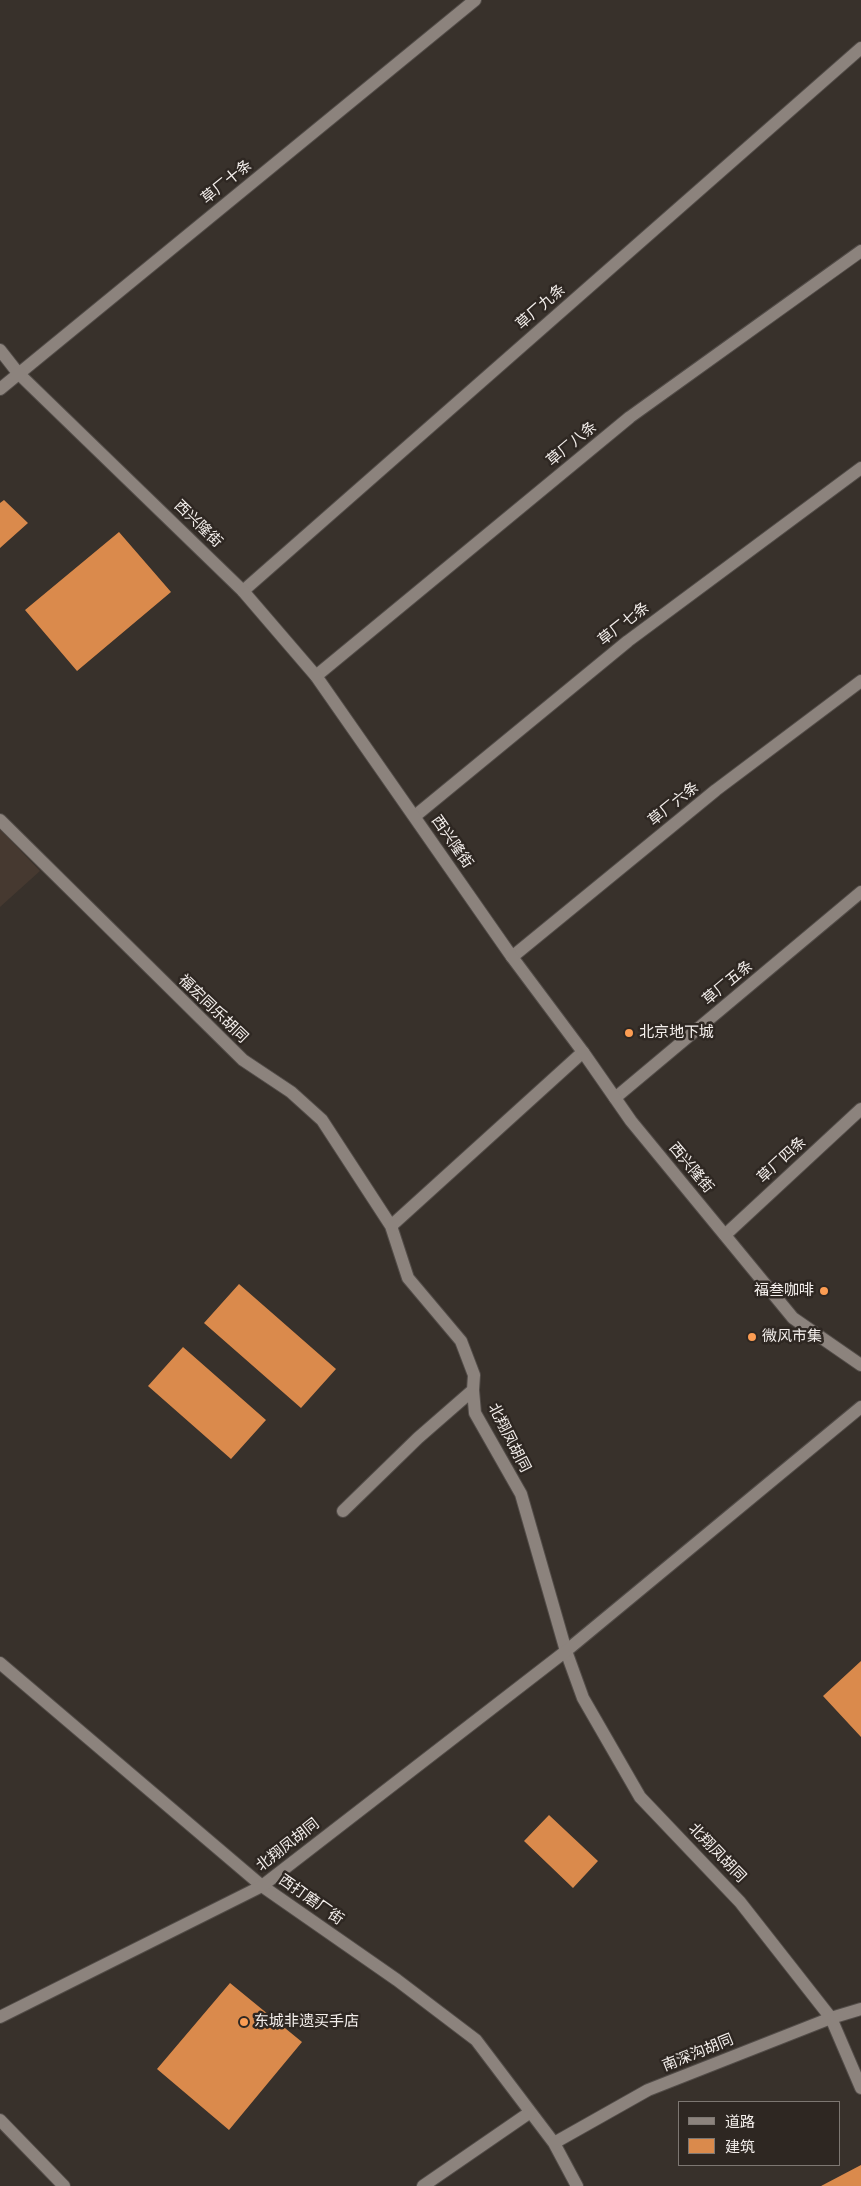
<!DOCTYPE html>
<html>
<head>
<meta charset="utf-8">
<style>
	body { margin:0 }
	#map { position:relative; width:861px; height:2186px; overflow:hidden; background:#38312b; font-family:Karla,"Noto Sans SC",sans-serif }
	canvas { display:block }
	.legend { position:absolute; left:678px; top:2101px; width:162px; height:65px; box-sizing:border-box; background:#2e2722; border:1px solid #7d7772; margin:0; padding:6px 9px; list-style:none; font-size:15px; color:#f3eeeb }
	.legend li { display:flex; align-items:center; gap:10px; height:25px }
	.legend b { width:25px; border:1px solid #7d7772 }
</style>
</head>
<body>
<div id="map">
<canvas width="861" height="2186"></canvas>
<ul class="legend">
<li><b style="height:6px;background:#8c837d"></b>道路</li>
<li><b style="height:14px;background:#da8a4c"></b>建筑</li>
</ul>
</div>
<script>
const c = document.querySelector('canvas').getContext('2d');
c.lineJoin = 'round';
function paint(path, color) { c.fillStyle = color; c.fill(path, 'evenodd'); }
function strokePath(path, color, width, dash) { c.strokeStyle = color; c.lineWidth = width; c.lineCap = dash ? 'butt' : 'round'; c.setLineDash(dash || []); c.stroke(path); }
function label(font, color, halo, rows, align = 'center') {
  c.font = font + ' Karla,"Noto Sans SC",sans-serif'; c.lineWidth = 5; c.setLineDash([]); c.textBaseline = 'middle'; c.strokeStyle = halo; c.fillStyle = color; for (const [text, x, y, turn = 0] of rows) {
    c.save(); c.translate(x, y); c.rotate((+turn || 0) * Math.PI / 180); c.textAlign = isNaN(turn) ? turn : align; if (halo) c.strokeText(text, 0, 0); c.fillText(text, 0, 0); c.restore();
  }
}
const built = new Path2D(`
	M0,829l40,42 -40,36z`);
const building = new Path2D(`
	M4,500l24,23 -28,25v-45z
	M119,532l52,60 -94,79 -52,-61z
	M239,1284l97,85 -35,39 -97,-85z
	M183,1347l83,73 -35,39 -83,-73z
	M861,1661v76l-38,-41z
	M549,1815l49,46 -25,27 -49,-47z
	M230,1983l72,59 -73,88 -72,-61z
	M861,2165v21h-40z`);
const service = new Path2D(`
	M243,591l618,-543
	M316,676l314,-259 231,-166
	M415,816l213,-175 233,-173
	M0,820l243,240 48,32 31,28 69,106 17,52 53,63 13,34 -1,15 2,23 46,81 45,157 17,47 57,99 100,105 91,116 30,70
	M512,957l204,-167 145,-109
	M615,1098l246,-206
	M391,1226l192,-174
	M725,1235l136,-126
	M343,1511l75,-73 55,-48
	M0,1663l262,223 135,94 79,60 78,103 23,43
	M554,2143l94,-53 183,-72 30,-9
	M423,2186l106,-73`);
const tertiary = new Path2D(`
	M0,350l18,23 225,218 73,85 196,281 71,95 48,69 162,197 68,47
	M0,389l475,-389
	M0,2017l262,-131 304,-235 295,-244
	M0,2120l64,66`);
const markers = [
	[629,1033,5,"#fc9d53"],
	[824,1291,5,"#fc9d53"],
	[752,1337,5,"#fc9d53"],
	[244,2022,5,"#fc9d53"]
];
const streetNames = [
	["草厂十条",227,182,-39],
	["草厂九条",541,307,-41],
	["草厂八条",572,444,-40],
	["西兴隆街",198,524,44],
	["草厂七条",624,624,-38],
	["草厂六条",674,804,-39],
	["西兴隆街",452,842,55],
	["草厂五条",728,983,-40],
	["福宏同乐胡同",213,1009,44],
	["草厂四条",782,1160,-43],
	["西兴隆街",691,1168,50],
	["北翔凤胡同",509,1438,63],
	["北翔凤胡同",288,1845,-38],
	["北翔凤胡同",717,1853,46],
	["西打磨厂街",311,1900,35],
	["南深沟胡同",698,2053,-22]
];
const poiNames = [
	["北京地下城",639,1033],
	["福叁咖啡",814,1291,"right"],
	["微风市集",762,1337],
	["东城非遗买手店",254,2022]
];
paint(built, '#463930');
paint(building, '#da8a4c');
strokePath(service, '#524c48', 14);
strokePath(tertiary, '#524c48', 14);
strokePath(service, '#8c837d', 12);
strokePath(tertiary, '#8c837d', 12);
for (const [x, y, r, color] of markers) { const dot = new Path2D(); dot.arc(x, y, r, 0, 2 * Math.PI); c.fillStyle = color; c.fill(dot); strokePath(dot, '#2e2722', 2); }
label('15px', '#f3eeeb', '#2e2722', streetNames);
label('15px', '#f3eeeb', '#2e2722', poiNames, 'left');
</script>
</body>
</html>
